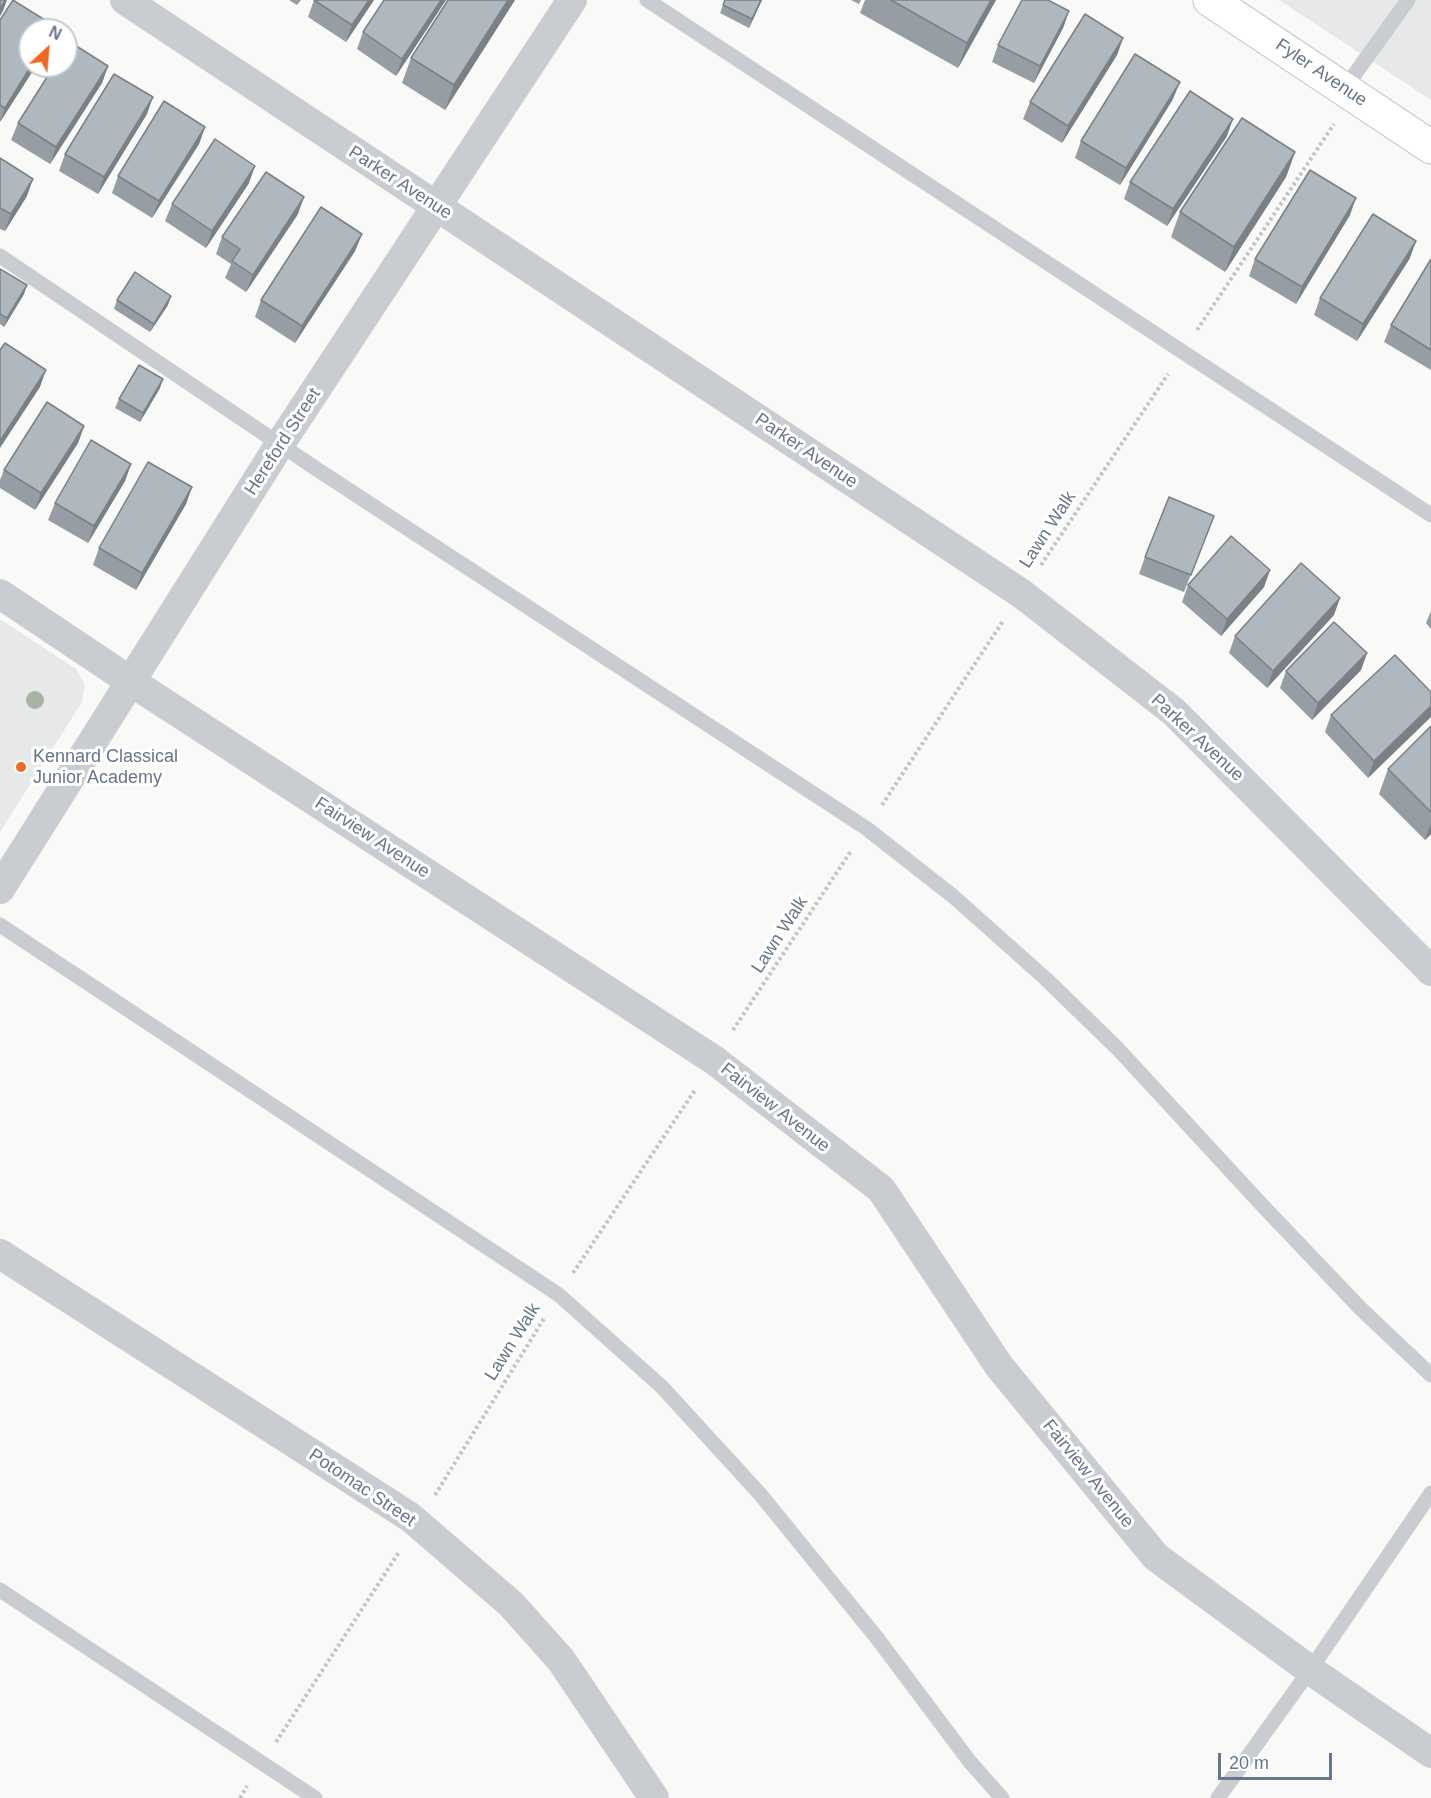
<!DOCTYPE html>
<html>
<head>
<meta charset="utf-8">
<style>
	body { margin:0 }
	#map { position:relative; width:1431px; height:1798px; overflow:hidden; background:#f9faf7; font-family:Arial,sans-serif }
	canvas { display:block }
	.north { position:absolute; left:18px; top:18px; width:60px; height:60px; box-sizing:border-box; background:#fff; border:2px solid #c2c8d1; border-radius:50%; rotate:26deg; font-size:16px; font-weight:700; line-height:24px; text-align:center; color:#66768b }
	.north::after { content:''; display:block; margin:auto; width:21px; height:27px; background:#f1691f; clip-path:polygon(50% 0,100% 100%,50% 72%,0 100%) }
	.scale { position:absolute; left:1218px; top:1753px; width:114px; height:27px; box-sizing:border-box; border:3px solid #66768b; border-top:0; padding-left:8px; font-size:18px; line-height:21px; white-space:nowrap; color:#66768b; -webkit-text-stroke:4px #fff; paint-order:stroke }
</style>
</head>
<body>
<div id="map">
<canvas width="1431" height="1798"></canvas>
<div class="north">N</div>
<div class="scale">20 m</div>
</div>
<script>
const c = document.querySelector('canvas').getContext('2d');
c.lineJoin = 'round';
function paint(path, color) { c.fillStyle = color; c.fill(path, 'evenodd'); }
function strokePath(path, color, width, dash) { c.strokeStyle = color; c.lineWidth = width; c.lineCap = dash ? 'butt' : 'round'; c.setLineDash(dash || []); c.stroke(path); }
function label(font, color, halo, rows, align = 'center') {
  c.font = font + ' Arial,sans-serif'; c.lineWidth = 6; c.setLineDash([]); c.textBaseline = 'middle'; c.strokeStyle = halo; c.fillStyle = color; for (const [text, x, y, turn = 0] of rows) {
    c.save(); c.translate(x, y); c.rotate((+turn || 0) * Math.PI / 180); c.textAlign = isNaN(turn) ? turn : align; if (halo) c.strokeText(text, 0, 0); c.fillText(text, 0, 0); c.restore();
  }
}
const built = new Path2D(`
	M1279,0h152v100z
	M0,619l76,50 9,16 -3,17 -82,130z`);
const path = new Path2D(`
	M1197,330l137,-206
	M1041,565l127,-191
	M882,805l121,-184
	M733,1030l118,-179
	M573,1273l122,-183
	M435,1495l110,-178
	M276,1742l123,-190
	M240,1798l7,-12`);
const lane = new Path2D(`
	M647,0l784,515
	M1344,89l64,-89
	M0,256l315,212 551,360 88,69 92,82 72,70 144,156 99,104 70,66
	M0,925l559,370 103,92 98,107 117,144 93,124 32,36
	M0,1590l315,208
	M1218,1798l92,-128 121,-177`);
const street = new Path2D(`
	M125,0l897,594 152,118 257,259
	M0,594l130,87 584,379 167,129 118,177 157,191 154,113 121,83
	M0,889l280,-445 292,-444
	M0,1254l410,263 101,87 50,56 93,138`);
const secondary = new Path2D(`
	M1210,0l221,147`);
const trees = [
	[35,700]
];
const wall = new Path2D(`
	M289,0h12l-4,5z
	M314,0h60l-28,42 -38,-25z
	M384,0h62l-50,76 -39,-27 6,-17z
	M515,0l-70,110 -43,-27 9,-25z
	M762,0l-13,28 -29,-15 3,-8z
	M851,0h10l-2,4z
	M865,0h131l-38,68 -98,-55z
	M1069,11l-6,17 -29,55 -42,-21 6,-17z
	M0,20l30,46h6l-36,56z
	M1123,38l-6,17 -55,88 -39,-24 7,-17z
	M108,66l-6,17 -52,81 -39,-24 7,-17z
	M1173,99l-53,86 -45,-27 6,-17z
	M147,114l-49,80 -39,-23 6,-17z
	M205,127l-6,17 -47,74 -40,-25 6,-17z
	M1227,136l-60,90 -43,-27 6,-17z
	M1295,152l-9,25 -61,95 -54,-35 9,-25z
	M0,158l27,38 -22,35 -5,-2z
	M249,183l-43,65 -41,-27 7,-17z
	M298,214l-52,78 -21,-14 6,-14 -15,-10 6,-17z
	M1350,215l-54,89 -47,-28 6,-17z
	M362,234l-7,17 -60,92 -40,-26 6,-17z
	M1410,258l-53,83 -43,-26 6,-17z
	M1431,259v111l-47,-28 7,-17z
	M0,269l24,25 -20,33 -4,-3z
	M117,300l51,5 -18,27 -36,-23z
	M160,388l-20,34 -25,-14 4,-9z
	M84,426l-6,17 -43,67 -35,-22v-8l4,-10z
	M131,464l-6,17 -37,62 -40,-23 7,-17z
	M192,487l-6,17 -50,86 -43,-25 6,-17z
	M1214,516l-30,76 -45,-18 6,-17z
	M1270,570l-6,17 -43,49 -39,-34 6,-17z
	M1431,611v18l-5,-6z
	M1334,615l-67,73 -38,-35 6,-17z
	M1367,653l-6,17 -49,50 -32,-32 6,-17z
	M1431,692l-63,86 -43,-46 6,-17z
	M1431,726v108l-6,6 -46,-46 9,-25z`);
const shadedWall = new Path2D(`
	M5,0h2l-4,11 -3,5v-7z
	M369,0h5l-28,42 6,-17z
	M441,0h5l-50,76 6,-17z
	M508,0h7l-70,110 9,-25z
	M761,0h1l-13,28 3,-9z
	M991,0h5l-38,68 9,-25z
	M1069,11l-6,17 -29,55 6,-17z
	M1123,38l-6,17 -55,88 6,-17z
	M31,66h5l-36,56 5,-14z
	M108,66l-6,17 -52,81 6,-17z
	M1180,82l-7,17 -53,86 6,-17z
	M153,97l-6,17 -49,80 6,-17z
	M1233,119l-6,17 -60,90 6,-17z
	M205,127l-6,17 -47,74 7,-17z
	M1295,152l-9,25 -61,95 9,-25z
	M255,166l-6,17 -43,65 6,-17z
	M33,179l-6,17 -22,35 6,-17z
	M304,197l-6,17 -52,78 7,-17z
	M1356,198l-6,17 -54,89 6,-17z
	M362,234l-7,17 -60,92 7,-17z
	M1416,241l-6,17 -53,83 6,-17z
	M27,285l-3,9 -20,33 3,-9z
	M171,296l-3,9 -18,27 4,-8z
	M46,370l-6,17 -40,61v-7z
	M163,379l-3,9 -20,34 3,-9z
	M84,426l-6,17 -43,67 6,-17z
	M131,464l-6,17 -37,62 6,-17z
	M192,487l-6,17 -50,86 6,-17z
	M1270,570l-6,17 -43,49 6,-17z
	M1340,598l-6,17 -67,73 6,-17z
	M1367,653l-6,17 -49,50 6,-17z
	M1431,706v11l-63,61 6,-17z
	M1431,823v11l-6,6z`);
const building = new Path2D(`
	M0,0h5l-5,9z
	M13,0l43,27 -2,3h-24v36h1l-26,42 -5,-3v-85z
	M314,0h55l-17,25z
	M384,0h57l-39,59 -39,-27z
	M448,0h60l-54,85 -43,-27z
	M725,0h36l-9,19 -29,-14z
	M891,0h100l-24,43z
	M1022,0h26l21,11 -29,55 -42,-21z
	M1085,14l38,24 -55,88 -38,-24z
	M70,42l38,24 -52,81 -38,-24 36,-57h12v-18z
	M1135,54l45,28 -54,86 -45,-27z
	M114,74l39,23 -49,80 -39,-23z
	M1190,91l43,28 -60,90 -43,-27z
	M164,101l41,26 -46,74 -41,-25z
	M1242,118l53,34 -61,95 -54,-35z
	M215,139l40,27 -43,65 -40,-27z
	M0,158l33,21 -22,35 -11,-6z
	M1310,170l46,28 -54,89 -47,-28z
	M266,172l38,25 -51,78 -21,-14 8,-12 -18,-12z
	M321,207l41,27 -60,92 -41,-26z
	M1373,214l43,27 -53,83 -43,-26z
	M1431,259v91l-40,-25z
	M0,269l27,16 -20,33 -7,-4z
	M135,272l36,24 -17,28 -37,-24z
	M5,343l41,27 -46,71v-91z
	M139,365l24,14 -20,34 -24,-14z
	M47,402l37,24 -43,67 -37,-23z
	M91,440l40,24 -37,62 -39,-23z
	M148,462l44,25 -50,86 -43,-25z
	M1169,497l45,19 -23,59 -46,-18z
	M1231,536l39,34 -43,49 -39,-34z
	M1301,563l39,35 -67,73 -38,-35z
	M1334,622l33,31 -49,50 -32,-32z
	M1395,655l36,37v14l-57,55 -43,-46z
	M1431,726v86l-43,-43z`);
const markers = [
	[21,767,6,"#f1691f"]
];
const streetNames = [
	["Fyler Avenue",1321,73,34],
	["Parker Avenue",400,183,33],
	["Hereford Street",283,442,-57],
	["Parker Avenue",806,451,34],
	["Lawn Walk",1048,530,-57],
	["Parker Avenue",1197,738,43],
	["Fairview Avenue",372,838,33],
	["Lawn Walk",780,935,-57],
	["Fairview Avenue",775,1108,38],
	["Lawn Walk",513,1342,-58],
	["Fairview Avenue",1088,1474,51],
	["Potomac Street",362,1488,34]
];
const poiNames = [
	["Kennard Classical",33,757],
	["Junior Academy",33,778]
];
paint(built, '#e7e9e8');
strokePath(secondary, '#bdc1c7', 35);
strokePath(path, '#c2c4c7', 4, [3, 3]);
strokePath(lane, '#c9ccd1', 15);
strokePath(street, '#c9ccd1', 30);
strokePath(secondary, '#fff', 33);
c.fillStyle = '#a7b4a5';
for (const [x, y] of trees) { c.beginPath(); c.arc(x, y, 9, 0, 2 * Math.PI); c.fill(); }
paint(wall, '#969da4');
paint(shadedWall, '#7a8086');
paint(building, '#afb7bf');
strokePath(building, '#7a8086', 1.5);
for (const [x, y, r, color] of markers) { const dot = new Path2D(); dot.arc(x, y, r, 0, 2 * Math.PI); c.fillStyle = color; c.fill(dot); strokePath(dot, '#fff', 2); }
label('18px', '#66768b', '#fff', streetNames);
label('18px', '#66768b', '#fff', poiNames, 'left');
</script>
</body>
</html>
